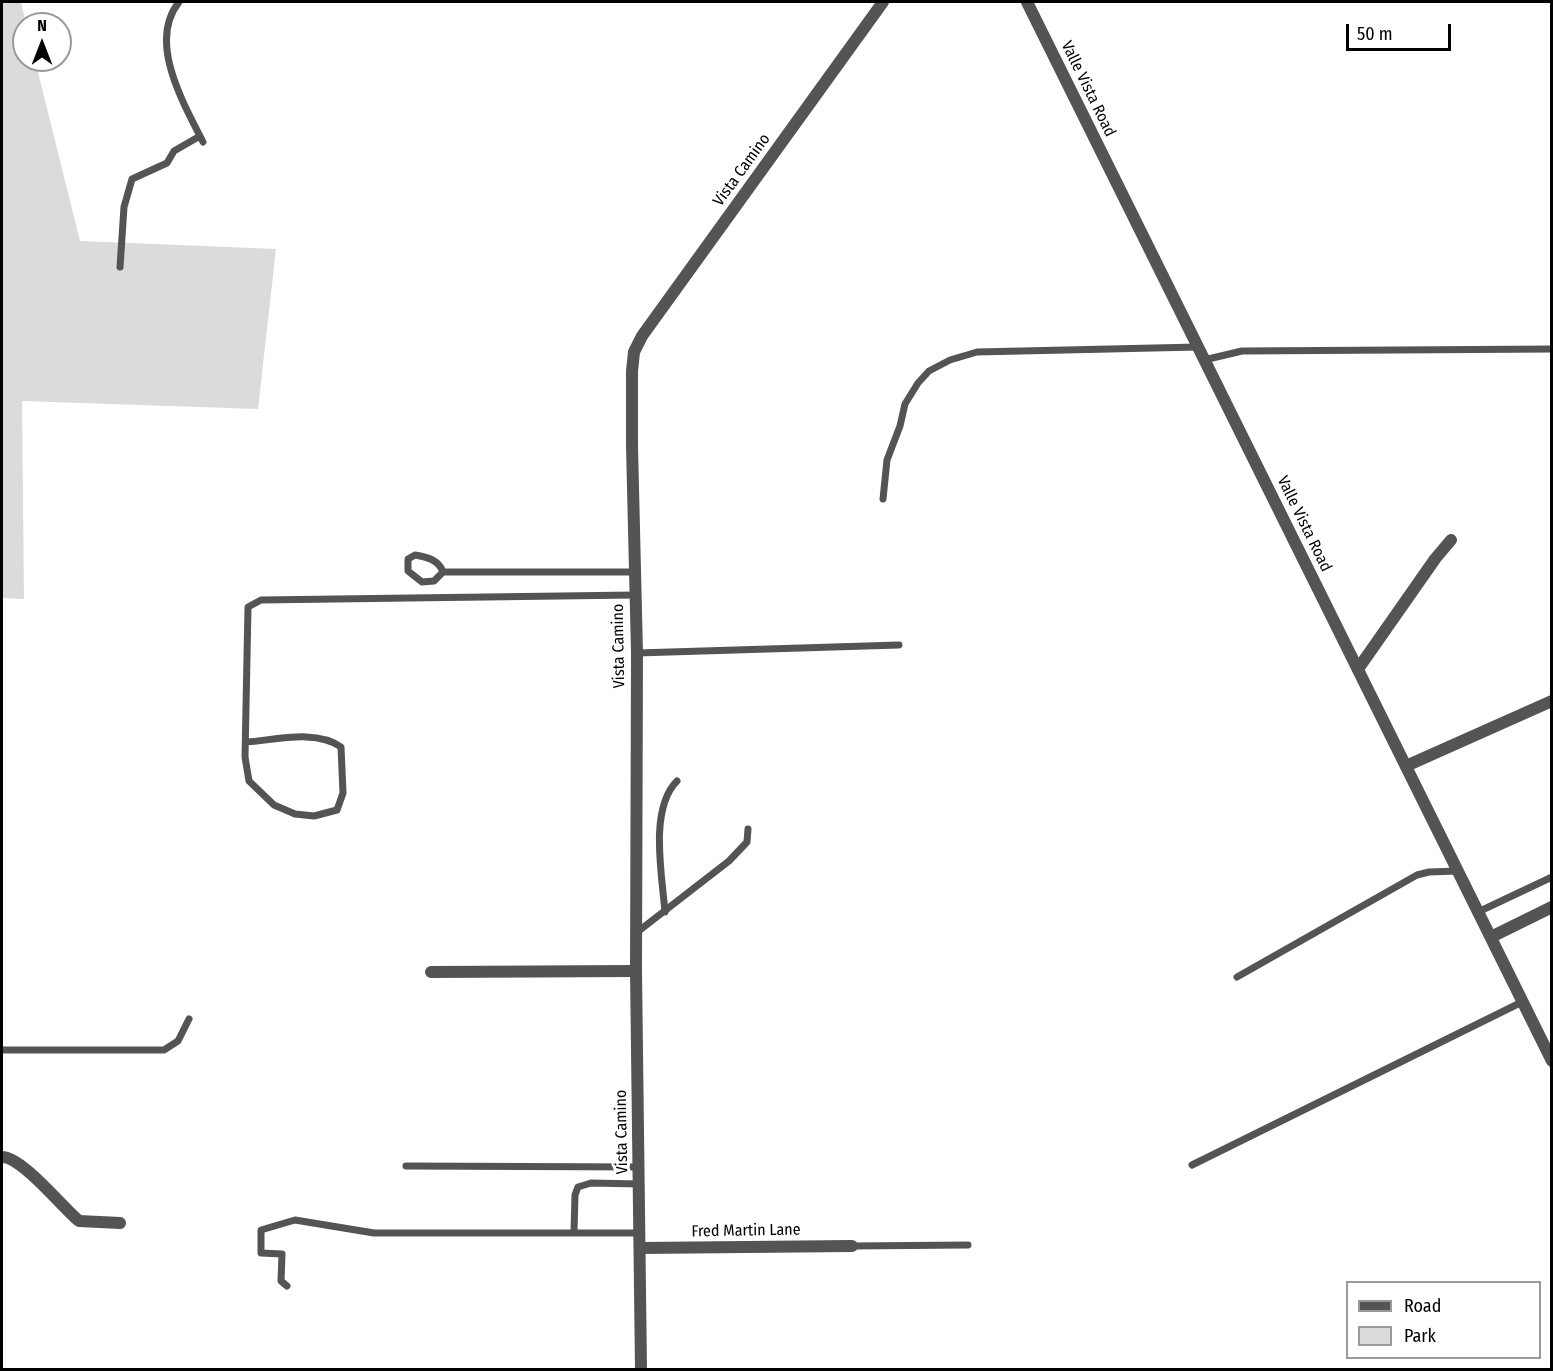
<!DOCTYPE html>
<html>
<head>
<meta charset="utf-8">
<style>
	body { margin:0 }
	#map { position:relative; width:1553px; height:1371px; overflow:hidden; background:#fff; font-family:"Fira Sans Condensed",sans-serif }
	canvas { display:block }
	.frame { position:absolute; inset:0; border:3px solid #000; pointer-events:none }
	.legend { position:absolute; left:1346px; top:1281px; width:195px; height:78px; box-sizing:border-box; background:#fff; border:2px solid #999; margin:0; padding:8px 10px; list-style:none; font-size:18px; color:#000 }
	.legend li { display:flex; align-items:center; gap:12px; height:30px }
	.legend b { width:30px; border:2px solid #999 }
	.north { position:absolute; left:12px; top:12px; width:60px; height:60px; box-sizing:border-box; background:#fff; border:2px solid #999; border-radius:50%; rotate:0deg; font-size:16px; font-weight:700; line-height:24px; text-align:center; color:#000 }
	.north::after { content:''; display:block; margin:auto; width:21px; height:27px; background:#000; clip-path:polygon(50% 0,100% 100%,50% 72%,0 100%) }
	.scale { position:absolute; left:1346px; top:24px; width:105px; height:27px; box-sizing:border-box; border:3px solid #000; border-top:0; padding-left:8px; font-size:18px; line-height:21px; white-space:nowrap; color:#000; -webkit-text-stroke:4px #fff; paint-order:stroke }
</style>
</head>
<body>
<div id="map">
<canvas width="1553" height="1371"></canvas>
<div class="frame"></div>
<ul class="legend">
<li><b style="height:8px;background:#545454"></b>Road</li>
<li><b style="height:16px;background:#dbdbdb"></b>Park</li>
</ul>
<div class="north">N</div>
<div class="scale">50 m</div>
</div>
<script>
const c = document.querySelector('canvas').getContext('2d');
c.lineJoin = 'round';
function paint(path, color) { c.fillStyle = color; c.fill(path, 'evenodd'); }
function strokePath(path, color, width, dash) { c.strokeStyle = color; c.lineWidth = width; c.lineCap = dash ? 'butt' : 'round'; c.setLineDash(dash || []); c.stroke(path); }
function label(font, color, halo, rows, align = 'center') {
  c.font = font + ' "Fira Sans Condensed",sans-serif'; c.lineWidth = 6; c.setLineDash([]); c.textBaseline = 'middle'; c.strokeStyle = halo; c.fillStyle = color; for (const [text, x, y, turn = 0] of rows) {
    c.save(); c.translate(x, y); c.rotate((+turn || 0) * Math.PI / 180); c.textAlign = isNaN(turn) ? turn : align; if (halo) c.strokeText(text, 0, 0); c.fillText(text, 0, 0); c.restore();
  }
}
const green = new Path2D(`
	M2,2h19l5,22h-2v36h11l45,181 196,8 -18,160 -236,-8 2,198 -22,-1z`);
const service = new Path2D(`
	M179,2c-32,40 5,102 24,140
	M120,267l4,-60 8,-28 35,-16 7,-12 26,-15
	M1204,360l38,-9 310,-2
	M883,499l4,-39 13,-34 5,-22 13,-21 11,-12 21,-11 27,-8 221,-5
	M443,572l-9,9 -12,1 -14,-11v-12l7,-4c12,2 24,5 28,17h192
	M637,653l262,-8
	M247,742c28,-2 69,-13 94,5l2,46 -6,17 -23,6 -19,-2 -21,-9 -25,-24 -4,-24 3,-150 13,-7 374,-5
	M665,912c-3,-37 -16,-103 12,-131
	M1478,912l74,-35
	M636,933l93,-72 18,-19 1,-13
	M1237,977l180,-102 12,-3 29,-1
	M2,1050h162l14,-9 11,-22
	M1192,1165l330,-163
	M406,1166l233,1
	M574,1232l1,-37 3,-8 13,-4 48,1
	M852,1246l116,-1
	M287,1286l-6,-5 1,-27 -21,-1v-23l34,-10 79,13h266`);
const minor = new Path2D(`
	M1358,669l77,-110 16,-19
	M1406,766l146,-65
	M1491,937l61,-30
	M431,972l205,-1
	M2,1157c20,0 59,49 77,64l41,2
	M640,1248l212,-2`);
const tertiary = new Path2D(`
	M1027,2l525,1059
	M641,1370l-5,-399 1,-318 -5,-207v-75l2,-19 8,-16 241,-334`);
const streetNames = [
	["Valle Vista Road",1088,89,64],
	["Vista Camino",742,170,-54],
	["Valle Vista Road",1304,524,64],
	["Vista Camino",619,646,-91],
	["Vista Camino",622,1132,-91],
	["Fred Martin Lane",746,1231,-1]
];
paint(green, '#dbdbdb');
strokePath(service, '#545454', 7);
strokePath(minor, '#545454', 12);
strokePath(tertiary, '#545454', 12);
label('16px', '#000', '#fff', streetNames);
</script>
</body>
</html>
